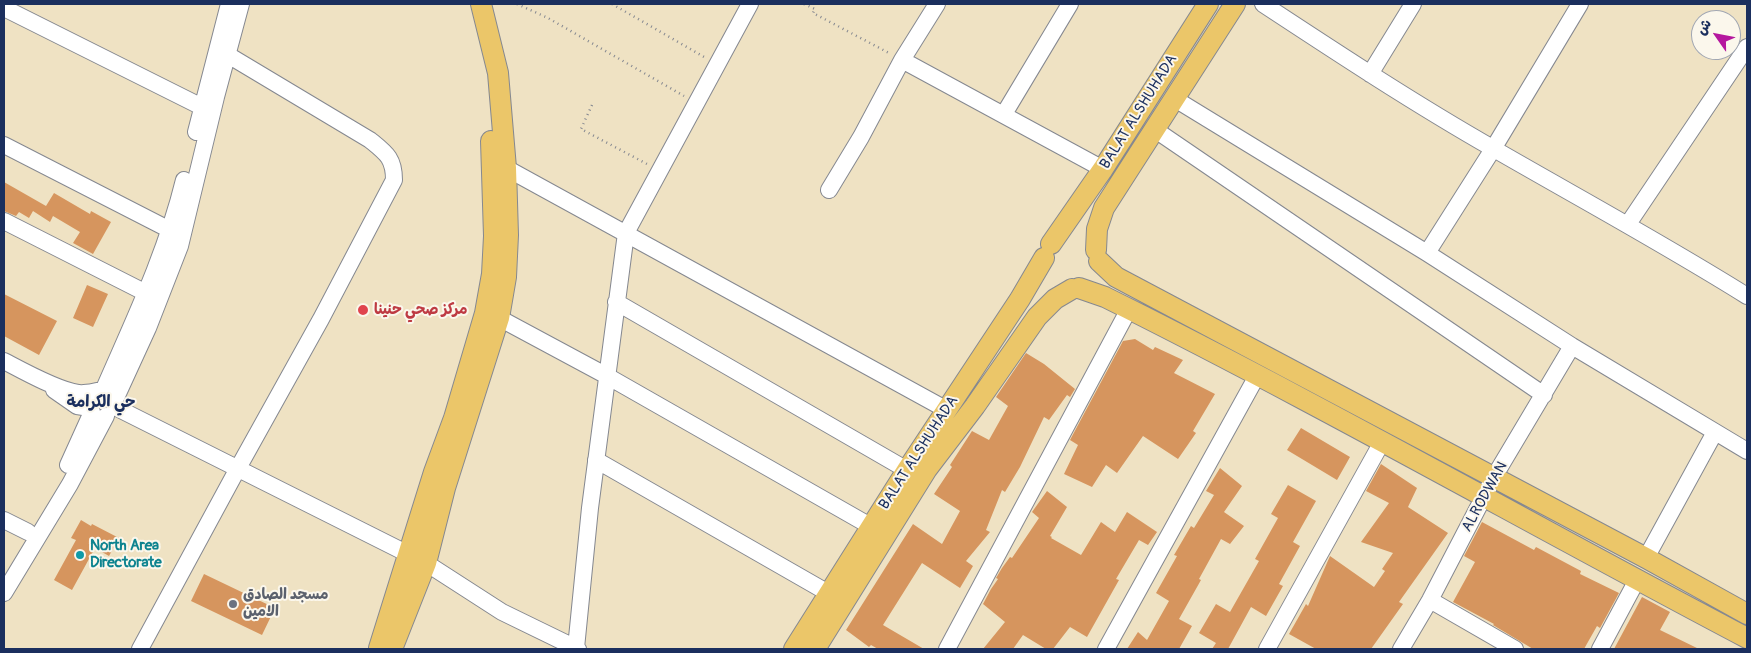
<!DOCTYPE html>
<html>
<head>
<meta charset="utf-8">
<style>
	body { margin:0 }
	#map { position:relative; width:1751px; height:653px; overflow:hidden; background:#efe2c3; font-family:Pangolin,"Playpen Sans Arabic",sans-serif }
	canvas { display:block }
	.frame { position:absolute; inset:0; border:5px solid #1b2f5e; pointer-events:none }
	.north { position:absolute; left:1691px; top:10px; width:50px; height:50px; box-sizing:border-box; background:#fbf7ec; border:1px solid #a1a7b3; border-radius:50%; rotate:303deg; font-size:14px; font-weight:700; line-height:20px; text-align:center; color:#1b2f5e }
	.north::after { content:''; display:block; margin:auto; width:18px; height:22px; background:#b5179e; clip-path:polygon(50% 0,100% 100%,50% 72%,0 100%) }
</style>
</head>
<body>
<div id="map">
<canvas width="1751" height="653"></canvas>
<div class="frame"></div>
<div class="north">ش</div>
</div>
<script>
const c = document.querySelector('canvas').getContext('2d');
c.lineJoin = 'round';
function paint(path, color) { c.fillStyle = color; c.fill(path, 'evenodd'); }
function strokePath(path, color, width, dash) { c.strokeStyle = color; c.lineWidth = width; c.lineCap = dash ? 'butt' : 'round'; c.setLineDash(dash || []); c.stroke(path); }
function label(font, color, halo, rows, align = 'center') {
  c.font = font + ' Pangolin,"Playpen Sans Arabic",sans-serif'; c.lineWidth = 4; c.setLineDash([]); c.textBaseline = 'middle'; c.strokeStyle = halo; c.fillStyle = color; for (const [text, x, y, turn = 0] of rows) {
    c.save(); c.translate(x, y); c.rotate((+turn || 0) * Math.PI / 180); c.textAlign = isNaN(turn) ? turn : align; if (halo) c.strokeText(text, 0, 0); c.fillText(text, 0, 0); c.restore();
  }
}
const building = new Path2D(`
	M4,182l42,24 8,-13 36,21 1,-3 20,11 -18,32 -20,-11 7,-11 -27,-16 -3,6 -17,-11 -4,7 -10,-6 -3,4 -12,-5z
	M87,285l21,9 -15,33 -20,-9z
	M4,294l53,27 -18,34 -35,-19z
	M1135,339l18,11 2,-3 28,13 -9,13 41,21 -22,37 3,2 -18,26 -35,-23 -26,37 -11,-8 -14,22 -28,-13 14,-29 -8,-5 53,-99z
	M1026,353l18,11 31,25 -5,8 -3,-2 -18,25 -5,-3 -24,50 -15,25 -3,-2 -16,40 4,2 -24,29 7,5 -13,22 -38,-25 -39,62 41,24h-46l-7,-4 -2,2 -23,-17 67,-106 29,20 18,-33 -26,-17 18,-27 -2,-2 22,-34 17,9 19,-34 -12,-9z
	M1301,428l49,29 -13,23 -50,-30z
	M1381,464l36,24 -9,19 40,26 -49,69 4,2 -32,45h-55l-27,-15 17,-30 2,2 22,-50 44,31 11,-16 -3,-2 11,-16 -32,-11 28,-39 -23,-12z
	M1220,468l22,18 -18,26 20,14 -14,18 -9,-5 -22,40 2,1 -22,39 13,7 -13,23h-52l11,-17 9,8 22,-39 -13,-8 21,-37 -3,-1 17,-29 3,2 20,-33 -8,-4z
	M1288,485l28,16 -23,41 7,4 -21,38 4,2 -17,30 -15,-9 -23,42h-16l4,-6 -17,-10 17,-29 14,8 29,-51 -4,-2 23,-41 -7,-4z
	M1047,491l20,16 -17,29 2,1 -1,1 30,17 20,-33 14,10 12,-20 30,20 -9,13 -9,-5 -23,39 3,1 -32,57 -17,-10 -17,22h-7l-23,-14 -10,14h-30l22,-27 -22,-18 8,-15 7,-10 -2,-1 6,-10 8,-11 2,1 27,-40 -7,-6z
	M81,520l10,6 1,-2 27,14 -10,18 -14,-8 -23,42 -18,-10 22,-40 -5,-2z
	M1482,522l52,28 2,-3 45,24 -1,3 39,19 -19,35 -3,-2 -13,23h-51l-40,-24 1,-1 -41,-22 22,-40 -11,-6z
	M204,574l71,34 -13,27 -71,-34z
	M1642,597l28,15 -10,18 39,19h-85z`);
const path = new Path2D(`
	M517,4l31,14 136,78
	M612,4l94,54
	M804,4l11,5 -2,4 76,40
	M592,105l-11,24 66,35`);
const minor = new Path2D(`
	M1263,4c76,50 152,100 231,145 85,49 170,95 253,147
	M4,8l198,99
	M902,60l201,109
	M1370,74l43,-70
	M1175,99l252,154 145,93 175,105
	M1004,114l66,-110
	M1154,129l390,266
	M196,132l33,-128
	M4,145l166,85 10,4
	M506,168l441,242
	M829,190l32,-53 41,-77 35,-56
	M4,221l142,72
	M1628,224l119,-177
	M1427,253l66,-104 87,-145
	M616,302l291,168
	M499,318l108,58 265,151
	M4,361c19,10 53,29 74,32 6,1 14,-1 20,-2
	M54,390l23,16 13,2
	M103,391c30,-69 63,-137 81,-211
	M115,400l33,-72 32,-82 36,-149 25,-93
	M115,407l311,156 76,49 76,37
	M596,460l234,134
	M68,465l24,-53
	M4,520l24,12
	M1646,558l69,-126
	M4,593l66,-109 36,-68
	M1430,600l85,49
	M576,648l14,-140 36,-275 124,-229
	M140,649l97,-179 84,-151 73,-139c0,-22 -8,-27 -24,-40l-142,-85
	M947,649l182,-340
	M1106,649l152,-275
	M1267,649l115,-207
	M1401,649l29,-49 64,-123 78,-131
	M1600,649l37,-69`);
const major = new Path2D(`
	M1051,244l52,-75 105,-165
	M1096,250l1,-21 7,-21 131,-204
	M1099,261l17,16 530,281 101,56
	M1079,288l26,9c217,108 427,228 642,341
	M379,648l55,-176 20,-54 31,-105 7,-39 2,-38 -3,-95
	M392,649l34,-86 19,-75 54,-170 7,-41 2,-42 -2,-67 -8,-95 -17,-69
	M794,649l113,-179 113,-171 24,-41
	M815,649l112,-180 48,-63 62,-89 18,-18 17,-10`);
const markers = [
	[363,310,6,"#e0444e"],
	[80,555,5,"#0f9aa8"],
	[233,604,5,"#6b7280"]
];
const streetNames = [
	["BALAT ALSHUHADA",1139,112,-58],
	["BALAT ALSHUHADA",919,453,-57],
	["ALRODWAN",1485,497,-61]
];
const healthNames = [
	["مركز صحي حنينا",374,310]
];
const cultureNames = [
	["North Area",90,546],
	["Directorate",90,563]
];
const worshipNames = [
	["مسجد الصادق",243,595],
	["الامين",243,612]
];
const neighbourhoodNames = [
	["حي الكرامة",101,403]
];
paint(building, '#d6955e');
strokePath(minor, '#858890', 18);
strokePath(major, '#858890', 22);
strokePath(path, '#858890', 2.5, [1, 4]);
strokePath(minor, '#fff', 16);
strokePath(major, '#ebc669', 20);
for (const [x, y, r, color] of markers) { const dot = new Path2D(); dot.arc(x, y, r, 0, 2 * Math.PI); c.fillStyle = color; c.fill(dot); strokePath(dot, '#fbf7ec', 2); }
label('15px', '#1b2f5e', '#fbf7ec', streetNames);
label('bold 15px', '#be3a42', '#fbf7ec', healthNames, 'left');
label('bold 15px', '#0d838f', '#fbf7ec', cultureNames, 'left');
label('bold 15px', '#5b616d', '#fbf7ec', worshipNames, 'left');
label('bold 16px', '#1b2f5e', '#fbf7ec', neighbourhoodNames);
</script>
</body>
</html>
